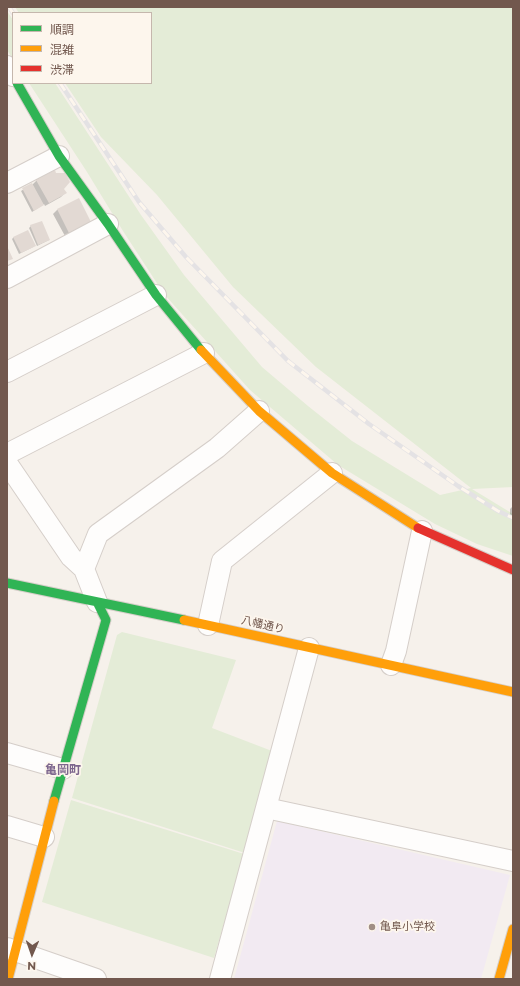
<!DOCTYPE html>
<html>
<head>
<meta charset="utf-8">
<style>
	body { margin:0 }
	#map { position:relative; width:520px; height:986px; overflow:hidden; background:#f6f1eb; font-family:Montserrat,"Noto Sans JP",sans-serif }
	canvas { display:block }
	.frame { position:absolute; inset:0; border:8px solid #72584e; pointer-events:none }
	.legend { position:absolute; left:12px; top:12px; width:140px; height:72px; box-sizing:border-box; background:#fdf6ed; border:1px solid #c5b7ad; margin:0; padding:5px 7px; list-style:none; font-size:12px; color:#72584e }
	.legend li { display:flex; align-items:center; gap:8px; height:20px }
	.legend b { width:20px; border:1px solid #c5b7ad }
	.north { position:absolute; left:12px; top:934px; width:40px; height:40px; -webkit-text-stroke:3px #fdf6ed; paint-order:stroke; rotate:182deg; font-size:11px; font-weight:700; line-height:16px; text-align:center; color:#72584e }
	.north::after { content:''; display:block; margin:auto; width:14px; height:18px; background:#72584e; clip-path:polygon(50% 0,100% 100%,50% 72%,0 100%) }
</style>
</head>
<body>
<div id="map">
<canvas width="520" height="986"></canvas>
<div class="frame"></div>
<ul class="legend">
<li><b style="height:5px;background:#30b455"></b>順調</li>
<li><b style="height:5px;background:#ff9f0a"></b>混雑</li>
<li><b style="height:5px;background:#e5322d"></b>渋滞</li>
</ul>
<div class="north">N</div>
</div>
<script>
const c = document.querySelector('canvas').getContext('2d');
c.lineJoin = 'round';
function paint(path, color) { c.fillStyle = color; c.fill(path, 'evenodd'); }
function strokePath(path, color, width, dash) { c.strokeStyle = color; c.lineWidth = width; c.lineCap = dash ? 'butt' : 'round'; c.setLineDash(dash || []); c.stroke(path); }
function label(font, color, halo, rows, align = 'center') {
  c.font = font + ' Montserrat,"Noto Sans JP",sans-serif'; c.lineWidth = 3.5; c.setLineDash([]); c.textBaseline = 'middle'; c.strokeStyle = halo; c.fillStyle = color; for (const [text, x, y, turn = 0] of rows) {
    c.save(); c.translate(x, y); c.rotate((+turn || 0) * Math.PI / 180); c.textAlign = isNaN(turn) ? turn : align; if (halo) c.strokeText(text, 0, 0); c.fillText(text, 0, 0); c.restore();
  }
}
const education = new Path2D(`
	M277,821l233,54 -29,104h-247z`);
const green = new Path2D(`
	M15,7h498v480l-41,2 41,25v42l-36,-12 -42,-20 -97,-59 -88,-75 -86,-96 -41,-63 -36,-59 -58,-89h26l86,132 43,60 78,92 46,39 44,35 88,54 31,-7 -155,-121 -83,-80 -76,-92 -56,-58 -36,-54h86v-70h-132z
	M7,11l6,9v39l-6,-9z
	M122,632l114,28 -24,68 60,23 -27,102 -173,-55 45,-163z
	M71,800l173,54 -30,104 -172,-56z`);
const shadow = new Path2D(`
	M37,180l28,13 -4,4 -16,9 -1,-2 -12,8 -11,-21 11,-7v1z
	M78,200l8,26 -21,10 -12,-22 4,-4z
	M31,226l18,14 -12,6 -8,-18z
	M14,237l19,10 -14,7 -7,-15z
	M513,506v9h-3v-6z`);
const building = new Path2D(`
	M55,170l1,3h9l5,9 -6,7 3,4 -18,10 -13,-23z
	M32,183l12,22 -10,6 -12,-23z
	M79,198l12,24 -22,11 -12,-24z
	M42,221l8,19 -12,5 -8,-20z
	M28,230l8,16 -15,7 -8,-16z
	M7,246l6,13 -6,2z`);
const street = new Path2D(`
	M7,66l6,10
	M7,183l52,-27
	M7,278l101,-54
	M7,372l149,-77
	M7,454l197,-101
	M7,463l64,94 13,12
	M97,602l-13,-33 14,-35 119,-86 42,-37
	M208,625l14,-64 110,-88
	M391,665l5,-14 26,-120
	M7,753l56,16
	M266,808l247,53
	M7,826l37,11
	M7,948l89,31
	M220,979l89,-331`);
const fast = new Path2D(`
	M17,83l42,73 49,68 48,71 45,55
	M7,583l177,37
	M54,801l52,-181 -9,-18`);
const slow = new Path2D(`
	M201,350l58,61 73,62 86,55
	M184,620l329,72
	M8,979l46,-178
	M499,979l14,-50`);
const jam = new Path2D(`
	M418,528l95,42`);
const rail = new Path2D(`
	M9,7l4,6
	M60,83l79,119 47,55 102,104 81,63 89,62 40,25 15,7`);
const markers = [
	[372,927,4,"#a08e85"]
];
const streetNames = [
	["八幡通り",263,625,13]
];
const poiNames = [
	["亀阜小学校",380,927]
];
const neighbourhoodNames = [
	["亀岡町",63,770]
];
paint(education, '#f2eaf2');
paint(green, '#e4ecd7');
paint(shadow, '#0003');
paint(building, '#e2d9d3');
strokePath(street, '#d5cec9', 22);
strokePath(fast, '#d5cec8', 11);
strokePath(slow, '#d5cec8', 11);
strokePath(jam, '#d5cec8', 11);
strokePath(street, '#fefdfc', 20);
strokePath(fast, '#30b455', 9);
strokePath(slow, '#ff9f0a', 9);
strokePath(jam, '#e5322d', 9);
strokePath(rail, '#e4e2e4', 4.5);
strokePath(rail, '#fdf6ed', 3, [9]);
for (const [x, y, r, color] of markers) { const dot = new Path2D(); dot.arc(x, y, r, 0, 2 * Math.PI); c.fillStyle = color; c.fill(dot); strokePath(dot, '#fdf6ed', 1.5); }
label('11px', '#72584e', '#fdf6ed', streetNames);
label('11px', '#72584e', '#fdf6ed', poiNames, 'left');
label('bold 12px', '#7d668e', '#fdf6ed', neighbourhoodNames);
</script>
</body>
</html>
